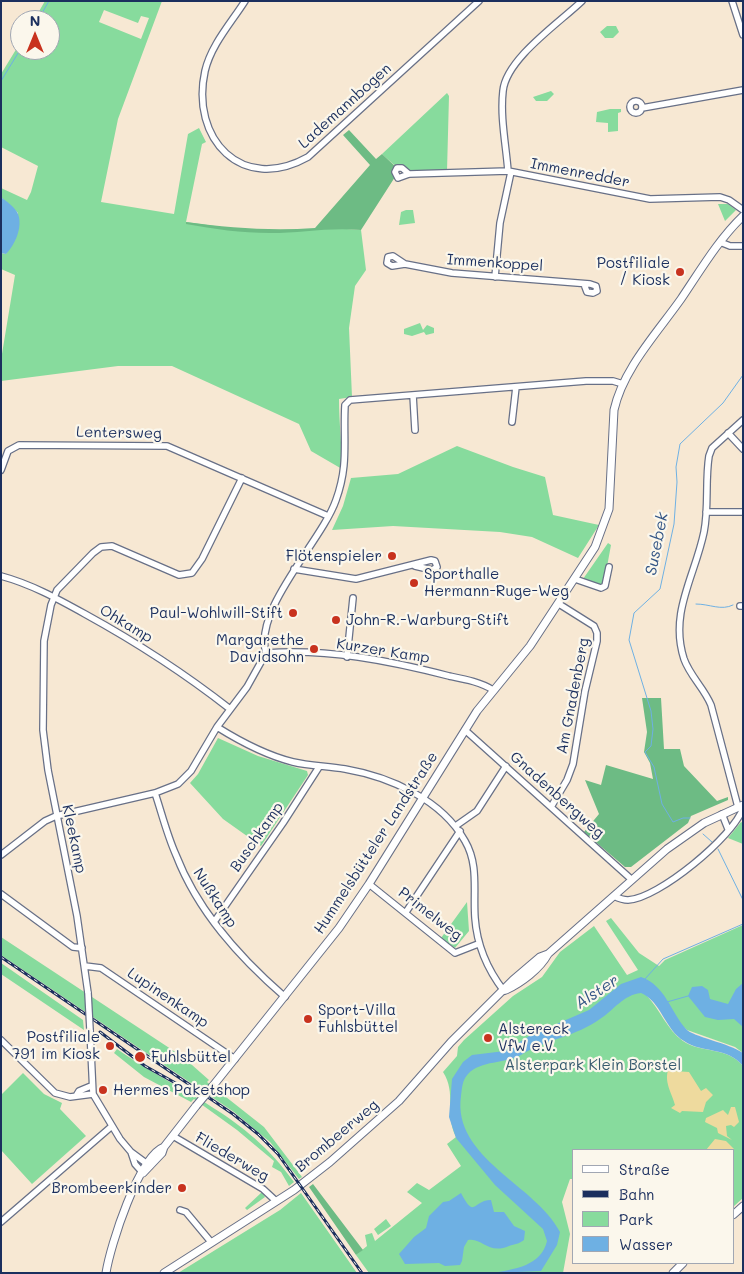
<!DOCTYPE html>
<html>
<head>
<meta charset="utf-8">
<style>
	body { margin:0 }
	#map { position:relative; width:744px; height:1274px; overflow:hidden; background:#f7e8d3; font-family:Mali,sans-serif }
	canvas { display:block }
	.frame { position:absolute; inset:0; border:2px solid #1b2f5e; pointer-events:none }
	.legend { position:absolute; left:572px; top:1149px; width:162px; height:115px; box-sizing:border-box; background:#fbf7ec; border:1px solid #a1a7b3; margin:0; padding:6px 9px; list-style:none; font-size:15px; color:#1b2f5e }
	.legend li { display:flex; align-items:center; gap:10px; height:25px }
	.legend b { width:25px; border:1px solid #a1a7b3 }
	.north { position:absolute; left:10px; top:10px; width:50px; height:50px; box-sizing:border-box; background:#fbf7ec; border:1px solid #a1a7b3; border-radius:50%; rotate:0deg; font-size:14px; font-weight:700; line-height:20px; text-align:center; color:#1b2f5e }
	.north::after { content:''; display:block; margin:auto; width:18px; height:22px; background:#c8321e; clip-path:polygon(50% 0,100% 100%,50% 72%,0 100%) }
</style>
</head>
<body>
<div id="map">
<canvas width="744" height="1274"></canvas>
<div class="frame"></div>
<ul class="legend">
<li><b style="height:6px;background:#fff"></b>Straße</li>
<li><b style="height:6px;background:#1b2f5e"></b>Bahn</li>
<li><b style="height:14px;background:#87db9d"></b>Park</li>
<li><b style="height:14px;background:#6eb0e3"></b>Wasser</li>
</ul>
<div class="north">N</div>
</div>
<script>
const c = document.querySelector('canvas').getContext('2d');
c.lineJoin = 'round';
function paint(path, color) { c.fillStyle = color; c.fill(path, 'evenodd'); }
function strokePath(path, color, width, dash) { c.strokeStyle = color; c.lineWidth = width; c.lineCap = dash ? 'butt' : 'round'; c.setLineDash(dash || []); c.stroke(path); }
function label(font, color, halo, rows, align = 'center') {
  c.font = font + ' Mali,sans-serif'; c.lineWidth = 4.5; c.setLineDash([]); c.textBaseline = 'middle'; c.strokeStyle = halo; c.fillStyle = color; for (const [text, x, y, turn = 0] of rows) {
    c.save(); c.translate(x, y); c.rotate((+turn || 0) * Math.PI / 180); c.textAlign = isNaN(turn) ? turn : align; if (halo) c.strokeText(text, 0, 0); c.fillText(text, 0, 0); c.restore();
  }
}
const green = new Path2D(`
	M45,1h117l-44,118 -17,83 73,12 14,-80 11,-6 7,14 -4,2 -16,78c29,4 57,9 86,9 30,-1 59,-4 89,-1l5,40 -11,16 -6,42 3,69 -13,2c0,24 3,46 3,70l-31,-18 -12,-27 -127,-58h-54l-117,15v-21l14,-85 -14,-6v-16l5,1 12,-41 -17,-16v-9l26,12 4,-8 7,-26 -37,-19v-73l19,-31v7h30v-30h-16zM104,10l34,13 3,-7 8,2 -8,21 -42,-17z
	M607,26h9l3,6 -6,6h-8l-5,-6z
	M551,91l3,3 -7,7h-11l-3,-4z
	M447,93l2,3 -2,75c-34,3 -39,8 -65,-17z
	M610,109h11v3l-3,1v18l-10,1v-9l-12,-1 1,-10z
	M718,204h10l8,6 -11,11z
	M406,210h7l2,13 -16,2 2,-13z
	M420,323l3,7 4,-5 7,3v5l-8,2 -2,-3 -12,4 -8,-2v-5z
	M457,446l56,21 32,10 8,38 46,10 -21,33 -46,-21 -32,-5 -107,-6 -61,4 11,-24 8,-28 47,-4z
	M608,543l3,2 -7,38 -3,3 -18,-7z
	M218,738l40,18 49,15 1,4 -47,71 -38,-27 -33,-36 8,-9z
	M741,822l2,1v21l-15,-6z
	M467,902l2,29 -14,17 -14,-10z
	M611,918l28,35 20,13 6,-6 78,-35v128l-8,-6 -48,-17 -41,-35c14,14 21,35 37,46 19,13 44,5 60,25v132l-10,9v-57h-160v29h-3l-8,23 8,32 -7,39h-194l-13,-18 11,-9 -2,-11 7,-2 3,8 47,-38 -15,-11 10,-9 12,7 32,-24 -14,-22 9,-7c-12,-25 1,-43 -13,-65l14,-16 1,-9 6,-7 49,-44 29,-19 18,-25 34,-26 33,49 11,-5 -32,-49z
	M1,937l182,120 26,23 -2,2 57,45 38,50 -3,2 -29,-37 -36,-30 -233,-157z
	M1,963l82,57 1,10 -83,-56z
	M117,1049c66,46 128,64 177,133l-5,4 -8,-14 -9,-5 2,-6 -37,-31 -43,-31 -3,3 -47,-25 -30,-24z
	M23,1073l21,21 18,9 -2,6 26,27 -54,48 -31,-34v-55z
	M262,1192l3,5 -18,13 -2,-2z
	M301,1193l56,80h-179l102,-63z
	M386,1219l5,7 -13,9 -4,-6z`);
const forest = new Path2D(`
	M349,130l27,29 6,-5 15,14 -2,9 -34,53c-32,-3 -60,3 -91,3 -29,0 -56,-4 -84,-9v-2c44,6 85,9 129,6l55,-63 -27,-30z
	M642,698h19l3,51h16l4,17 33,35 11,-4v3l-37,16 -3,7 -57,44h-6l-41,-35 15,-18 -14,-34 16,5 5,-20 47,14 -3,-16 -6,-11 3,-20z
	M313,1184l50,66 -7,5 -47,-68z`);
const sand = new Path2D(`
	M669,1068l5,3 15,1 12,19 5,-3 7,7 -7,7 -3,10 -21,-1 -2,2 -9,-5 4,-3c-3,-12 -12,-24 -6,-37z
	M731,1107h4l4,15 -5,5 -3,-2 -5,1 1,10 5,4 -14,-7 -1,-5 -12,-6 1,-4 17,-8 5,5z
	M715,1139l11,2 8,8 -28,1z`);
const water = new Path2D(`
	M1,197c5,4 15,11 17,17 5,13 -3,31 -12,40l-5,-1z
	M641,977c25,9 29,34 45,52 7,8 43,14 57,24v13c-16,-20 -40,-12 -59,-25 -19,-11 -23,-40 -43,-48 -18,2 -27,17 -41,26 -23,17 -55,21 -79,36 -16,9 -40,5 -53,19 -6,6 -6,15 -7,22 -9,62 75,89 99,136l-3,13 -16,26 -48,2c22,-4 48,-7 54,-32l-4,-12 -48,-44 -39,-47 -7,-21 3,-38 11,-17 9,-7 33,-4 26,-16 58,-25 32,-26z
	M743,983v44l-9,-8 -16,1 -13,-3 -17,-21 4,-9 10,-1 6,4 2,9 18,5 8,-15z
	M461,1193c14,27 12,7 30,7l3,12h10l10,14 11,5 -1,9c-5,4 -9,4 -15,6 -21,9 -27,-9 -41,-6l-4,7 -2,14 -2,4 -15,1 -6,-3 -34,1 -6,-10 15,-17 12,-9 3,-12 14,-14 6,-1z`);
const stream = new Path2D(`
	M38,20l11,-19
	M1,81l19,-31
	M696,604c14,0 25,7 37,1
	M690,818h-7l-10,4 -11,-18 -8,-37 -9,-15 6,-6 2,-17 -2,-18 -22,-71 5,-27 26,-24 14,-65 3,-42 -1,-15 4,-23 43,-41 20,-28
	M703,834l9,8
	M718,849l25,51
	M645,979l18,-20 80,-35
	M667,1002l21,-6`);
const minor = new Path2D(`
	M245,1c-14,22 -34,44 -40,70 -15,68 37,123 103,86l171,-156
	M732,1l11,34
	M630 107a6 6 0 1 1 12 0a6 6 0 1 1-12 0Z
	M642,108l101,-18
	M508,171c-2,-26 -8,-54 -5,-80 3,-32 56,-68 79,-90
	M409,174l-7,-6h-5l-2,4 3,6 11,-4 99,-3 142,28 70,-2 9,3 14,10
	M720,242l10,4h13
	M405,264l-12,-8 -5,1 -1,6 5,3 13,-2 47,9 138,11 6,2 1,5 -4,2 -6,-1 -3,-8
	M495,277l5,-54 11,-51
	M413,395l2,35
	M512,422l4,-35
	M728,433l15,16
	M1,470l7,-19 11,-6 148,1 161,70
	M706,512h37
	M294,569l62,10 75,-19 4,1 2,6 -5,3 -17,-4
	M1,576c30,8 57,23 84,38 51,28 99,59 145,95
	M575,579l26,9 4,-2 4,-19
	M740,606h3
	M266,653c-13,-44 56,-112 70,-153 13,-36 7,-59 9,-95l5,-5 236,-19h27l10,3
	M266,653c60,-5 125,8 183,23 15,3 32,6 44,14
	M347,657l6,-59
	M217,727c24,15 48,28 76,35 17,4 35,4 52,7 46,8 97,31 120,72 14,24 8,50 10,77 2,28 12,51 29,73
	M465,730l166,149
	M155,793c7,21 12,42 21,62 22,57 64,103 109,142
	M551,807l16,-27 6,-16 12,-73 12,-50v-8l-3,-7 -35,-22
	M738,807l-27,-102c-7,-17 -21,-29 -27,-46 -15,-46 11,-83 20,-127 5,-25 1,-51 5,-76l3,-8 31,-28
	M722,814l6,15
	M457,825l20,-14 29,-45
	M1,855l44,-34 11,-5 99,-23 23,-9 13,-13 26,-44 30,-40 19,-34
	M369,884l86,69 23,-9
	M1,894l72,53 9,1
	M614,896c4,2 9,4 14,4 30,-1 106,-64 115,-92
	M406,912l54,-81
	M214,922l69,-99 36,-56
	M85,966l16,2 134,91
	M88,993l-11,-77 -29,-146 -5,-40 1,-89 7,-36 6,-15 36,-37 8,-6 11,-1 67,29 13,-2 10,-14 40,-81
	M90,1030l3,64 27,45 11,13 19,14
	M1,1040l54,53 15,4 23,-3
	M76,1096l3,-5 12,-5
	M173,1136l90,53 13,12
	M131,1152l4,12 8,9
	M180,1210l6,2 25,30
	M1,1222l111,-96`);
const major = new Path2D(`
	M506,990c15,-7 34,-21 42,-36l119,-105 37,-26 39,-18
	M212,1087l127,-159 30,-44 108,-173 53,-65 65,-99 14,-38 5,-99c9,-41 43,-77 67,-111 19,-28 37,-59 62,-83
	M143,1173l19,-20 2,-6 32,-41
	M733,1215l10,-9
	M106,1273c4,-27 33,-117 58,-126
	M164,1273l130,-83 36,-28 69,-61 52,-59 62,-62 27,-23 8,-3
	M673,1273l10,-10`);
const rail = new Path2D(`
	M1,957l232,157 25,20 20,20 84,119
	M100,1032l45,34 43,24`);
const minorBridge = new Path2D(`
	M88,993l2,37`);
const majorBridge = new Path2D(`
	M196,1106l16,-19`);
const markers = [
	[680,272,5,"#c8321e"],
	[392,556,5,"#c8321e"],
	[414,583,5,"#c8321e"],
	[293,613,5,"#c8321e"],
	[336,620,5,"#c8321e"],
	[314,649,5,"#c8321e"],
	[308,1019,5,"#c8321e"],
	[488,1038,5,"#c8321e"],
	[110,1046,5,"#c8321e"],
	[140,1057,6,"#c8321e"],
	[103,1090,5,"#c8321e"],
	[182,1188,5,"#c8321e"]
];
const streetNames = [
	["Lademannbogen",345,106,-42],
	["Immenredder",580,173,11],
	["Immenkoppel",495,263,4],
	["Lentersweg",119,433,1],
	["Ohkamp",126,624,31],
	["Kurzer Kamp",383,651,9],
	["Am Gnadenberg",573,696,-79],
	["Gnadenbergweg",557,795,42],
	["Buschkamp",257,837,-55],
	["Kleekamp",74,839,78],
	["Hummelsbütteler Landstraße",376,843,-57],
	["Nußkamp",215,898,57],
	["Primelweg",430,914,38],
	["Lupinenkamp",168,998,34],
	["Brombeerweg",337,1136,-40],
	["Fliederweg",232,1157,30]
];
const poiNames = [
	["Postfiliale",670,263],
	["/ Kiosk",670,280],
	["Flötenspieler",382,556],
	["Sporthalle",424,574,"left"],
	["Hermann-Ruge-Weg",424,591,"left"],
	["Paul-Wohlwill-Stift",283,613],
	["John-R.-Warburg-Stift",346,620,"left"],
	["Margarethe",304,640],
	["Davidsohn",304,657],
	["Sport-Villa",318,1010,"left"],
	["Fuhlsbüttel",318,1027,"left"],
	["Alstereck",498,1029,"left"],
	["VfW e.V.",498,1046,"left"],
	["Postfiliale",100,1037],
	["791 im Kiosk",100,1054],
	["Fuhlsbüttel",151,1057,"left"],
	["Hermes Paketshop",113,1090,"left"],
	["Brombeerkinder",172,1188]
];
const parkNames = [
	["Alsterpark Klein Borstel",593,1065]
];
const waterNames = [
	["Susebek",657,544,-79],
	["Alster",597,992,-33]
];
paint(green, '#87db9d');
paint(forest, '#6dbb84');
paint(sand, '#eeda9e');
paint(water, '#6eb0e3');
strokePath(stream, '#6eb0e3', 1);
strokePath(minor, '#687087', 8);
strokePath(major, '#687087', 9);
strokePath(minor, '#fff', 5.5);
strokePath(major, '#fff', 7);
strokePath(rail, '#1b2f5e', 3);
strokePath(rail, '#fbf7ec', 1, [4]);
strokePath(minorBridge, '#687087', 8, []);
strokePath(majorBridge, '#687087', 9, []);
strokePath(minorBridge, '#fff', 5.5);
strokePath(majorBridge, '#fff', 7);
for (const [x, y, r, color] of markers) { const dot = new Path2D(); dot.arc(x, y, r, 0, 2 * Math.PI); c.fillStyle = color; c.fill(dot); strokePath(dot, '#fbf7ec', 2); }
label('15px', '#1b2f5e', '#fbf7ec', streetNames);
label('15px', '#1b2f5e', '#fbf7ec', poiNames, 'right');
label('15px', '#365a6e', '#fbf7ec', parkNames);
label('italic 16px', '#345686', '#fbf7ec', waterNames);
</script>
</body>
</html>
